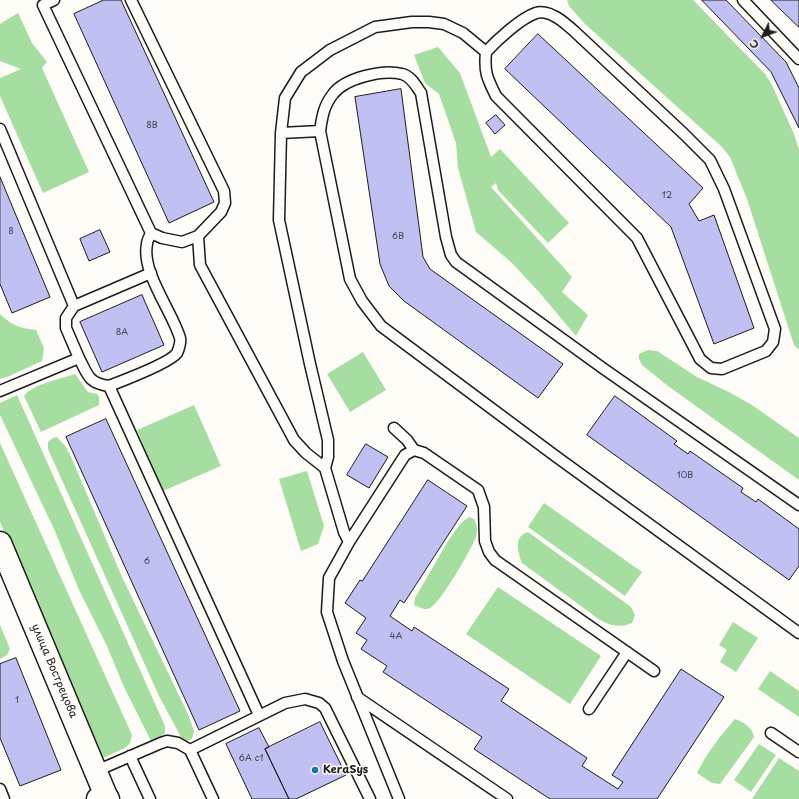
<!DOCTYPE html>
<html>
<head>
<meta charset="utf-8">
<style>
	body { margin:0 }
	#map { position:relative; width:799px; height:799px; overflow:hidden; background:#fdfcf7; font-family:"Playpen Sans",sans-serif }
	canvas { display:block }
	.north { position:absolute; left:743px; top:16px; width:40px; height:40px; -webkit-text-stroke:3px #fdfcf7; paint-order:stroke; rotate:228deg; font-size:11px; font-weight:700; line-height:16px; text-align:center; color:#1c1c1c }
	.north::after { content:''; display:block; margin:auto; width:14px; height:18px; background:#1c1c1c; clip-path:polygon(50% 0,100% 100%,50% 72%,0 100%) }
</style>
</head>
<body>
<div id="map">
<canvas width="799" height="799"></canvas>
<div class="north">С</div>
</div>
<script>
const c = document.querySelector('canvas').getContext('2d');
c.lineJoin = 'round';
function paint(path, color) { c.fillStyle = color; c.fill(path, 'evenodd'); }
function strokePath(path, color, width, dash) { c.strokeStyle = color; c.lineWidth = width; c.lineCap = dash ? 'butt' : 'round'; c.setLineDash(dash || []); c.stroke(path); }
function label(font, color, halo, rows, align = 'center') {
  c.font = font + ' "Playpen Sans",sans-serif'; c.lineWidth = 3; c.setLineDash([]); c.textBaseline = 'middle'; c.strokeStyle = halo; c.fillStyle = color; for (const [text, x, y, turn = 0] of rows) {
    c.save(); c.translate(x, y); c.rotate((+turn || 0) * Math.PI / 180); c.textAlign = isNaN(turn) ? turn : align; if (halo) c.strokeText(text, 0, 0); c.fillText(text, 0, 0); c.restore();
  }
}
const green = new Path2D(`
	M567,0h126l72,74 7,11 22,49 5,16v200l-5,-5 -47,-146 -17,-42 -9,-11 -136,-122 -16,-18z
	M18,13l14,30 15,19 -5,6 47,104 -46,21 -43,-97v-18l21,-9 -21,-8v-37z
	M438,47l22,26 31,84 9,-8 69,74 -21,20 -50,-53 -2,-7 -5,4 81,90 -10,15 26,23 -12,21 -37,-44 -27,-29 -36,-31 -18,-64 -2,-25 -17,-49 -14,-11 -11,-28z
	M0,314c13,12 19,14 36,16l8,18 -2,13 -35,16 -7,2z
	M649,350l8,1 40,26 32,15 23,13 47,33v42l-131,-94 -26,-21 -3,-6v-5l6,-3z
	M363,352l23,38 -36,22 -23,-38z
	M75,374l13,18 9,2 2,3v8l-58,27 -17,-36c8,-12 37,-17 51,-22z
	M17,395l148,331v7l-8,7 -6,1 -27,-54 -17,-41 -28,-56 -25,-61 -54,-114v-12z
	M194,405l27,61 -58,25 -26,-61z
	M57,437l9,10 6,12 50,118 66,137 6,17 -2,8 -6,2 -4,-2 -23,-43 -111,-247v-7l5,-4z
	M0,443l132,292 -2,8 -5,5 -20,9 -5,-1 -100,-234z
	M307,471l17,55 -6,18 -17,7 -22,-72z
	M544,503l98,69 -17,24 -97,-69z
	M469,517l5,2c3,6 4,11 2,18 -5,13 -35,65 -46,71 -2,1 -4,1 -6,1l-10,-4 1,-7 33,-57 13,-18z
	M528,532l103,75 4,8 -3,8c-13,5 -20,3 -32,-3l-78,-57c-4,-11 -9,-27 6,-31z
	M498,587l103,69 -31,48 -104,-70z
	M733,622l25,16 -22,34 -16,-10 7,-12 -8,-5z
	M0,625l10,24 -3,6 -7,4z
	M770,671l29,20v26l-41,-28z
	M735,719c9,3 17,8 19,18l-34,47 -8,-1 -15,-10c9,-19 24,-38 38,-54z
	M759,744l17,11 -25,37 -17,-12z
	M779,758l20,13v28h-47z`);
const building = new Path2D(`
	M104,0h17l93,202 -45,21 -95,-209z
	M702,0h24l60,62 13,26v40l-28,-56z
	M771,0h28v27z
	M538,34l165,154 -14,16 10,17 15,-6 40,113 -40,16 -43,-117 -166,-158z
	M401,89l22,168 7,12 133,95 -25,34 -134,-97 -15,-15 -9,-22 -25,-167z
	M496,115l9,10 -10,9 -9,-11z
	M0,177l50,120 -38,16 -12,-29z
	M100,230l10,22 -21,9 -9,-22z
	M142,295l22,50 -62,27 -22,-50z
	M615,396l62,45 -3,3 14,10 2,-3 53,37 -2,4 15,10 2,-3 41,30v37l-10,14 -202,-145z
	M106,419l134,292 -41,19 -133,-293z
	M366,444l22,13 -19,31 -22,-13z
	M428,480l39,26 -63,97 -4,-3 -10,16 22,15 2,-4 95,62 -8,12 86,57 -5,8 36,23 5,-7 -11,-7 69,-106 43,28 -67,102h-107l-76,-50 8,-12 -99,-65 4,-6 -26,-17 6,-9 -11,-7 10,-15 -21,-15 15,-23 2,1z
	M16,658l45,112 -41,16 -20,-48v-74z
	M320,722l26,53 -50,24h-7l-24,-50z
	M259,728l10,19 -4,2 24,50h-37l-26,-55z`);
const service = new Path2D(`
	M54,0l-11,5 108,228 11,5 20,4 16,-6 2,29 94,175 12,13 19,15
	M131,0l93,191 1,12 -4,9 -23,24
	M743,0l56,59
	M0,129l74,177 -8,12v10l13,30 -79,33
	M281,133l39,-2
	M74,306l77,-33
	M79,358c9,17 9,25 30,28l150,329
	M109,386c13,-5 61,-23 68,-33 2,-4 4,-12 3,-15 -8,-27 -39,-66 -33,-94 0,-4 3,-8 4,-11
	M394,428l13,12 7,10 10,3 54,37 6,17 1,34 4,11 6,8 159,111
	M799,505l-195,-136 -148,-107 -5,-7 -5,-18 -25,-144c-5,-7 -10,-17 -19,-19 -19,-5 -57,4 -69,20 -9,11 -11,23 -13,37l30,148 12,22 19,25 173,129 245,178
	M349,542l56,-87 9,-5
	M357,697l150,102
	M589,709l38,-57
	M771,733l28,19
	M190,750l95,-47 20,-4 14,4 6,5 45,91
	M130,756l20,43
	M96,771l65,-28 6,-2 11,2 12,7 23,49
	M0,789l4,10
	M399,799l-56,-138 -16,-49 2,-34 20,-36 -5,-10 -19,-64 3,-11v-17l-18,-76 -31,-144 2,-87 4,-35 16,-26 29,-22 45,-23 37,-5h17l15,2 19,9 23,19c11,-12 35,-34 50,-39 5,-2 13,0 18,3 7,3 14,10 20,15l110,103 26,26 14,29 51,140 -2,13 -7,9 -44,18 -11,-1 -11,-9 -63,-121 -141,-142c-9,-18 -12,-24 -10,-44`);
const tertiary = new Path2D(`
	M0,543l106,253`);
const secondary = new Path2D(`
	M98,799l8,-3 2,3`);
const markers = [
	[315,770,4,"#1f6fb2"]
];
const numberNames = [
	["8В",152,126],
	["12",667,196],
	["8",11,232],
	["6В",398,237],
	["8А",122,333],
	["10В",685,476],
	["6",147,562],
	["4А",396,637],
	["1",17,701],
	["6А с1",251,759]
];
const streetNames = [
	["улица Вострецова",54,671,67]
];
const poiNames = [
	["KeraSys",323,770]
];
paint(green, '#a6dda1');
paint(building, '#c0c0f2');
strokePath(building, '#1c1c1c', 1);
strokePath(service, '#1c1c1c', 13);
strokePath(tertiary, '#1c1c1c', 25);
strokePath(secondary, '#1c1c1c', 25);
strokePath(service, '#fdfcf7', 10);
strokePath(tertiary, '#fdfcf7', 22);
strokePath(secondary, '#fdfcf7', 22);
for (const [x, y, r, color] of markers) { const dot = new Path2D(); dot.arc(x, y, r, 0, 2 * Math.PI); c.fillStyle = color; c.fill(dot); strokePath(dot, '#fdfcf7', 1.5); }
label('9px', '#454552', null, numberNames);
label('11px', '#1c1c1c', '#fdfcf7', streetNames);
label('bold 11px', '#1c1c1c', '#fdfcf7', poiNames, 'left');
</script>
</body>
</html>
